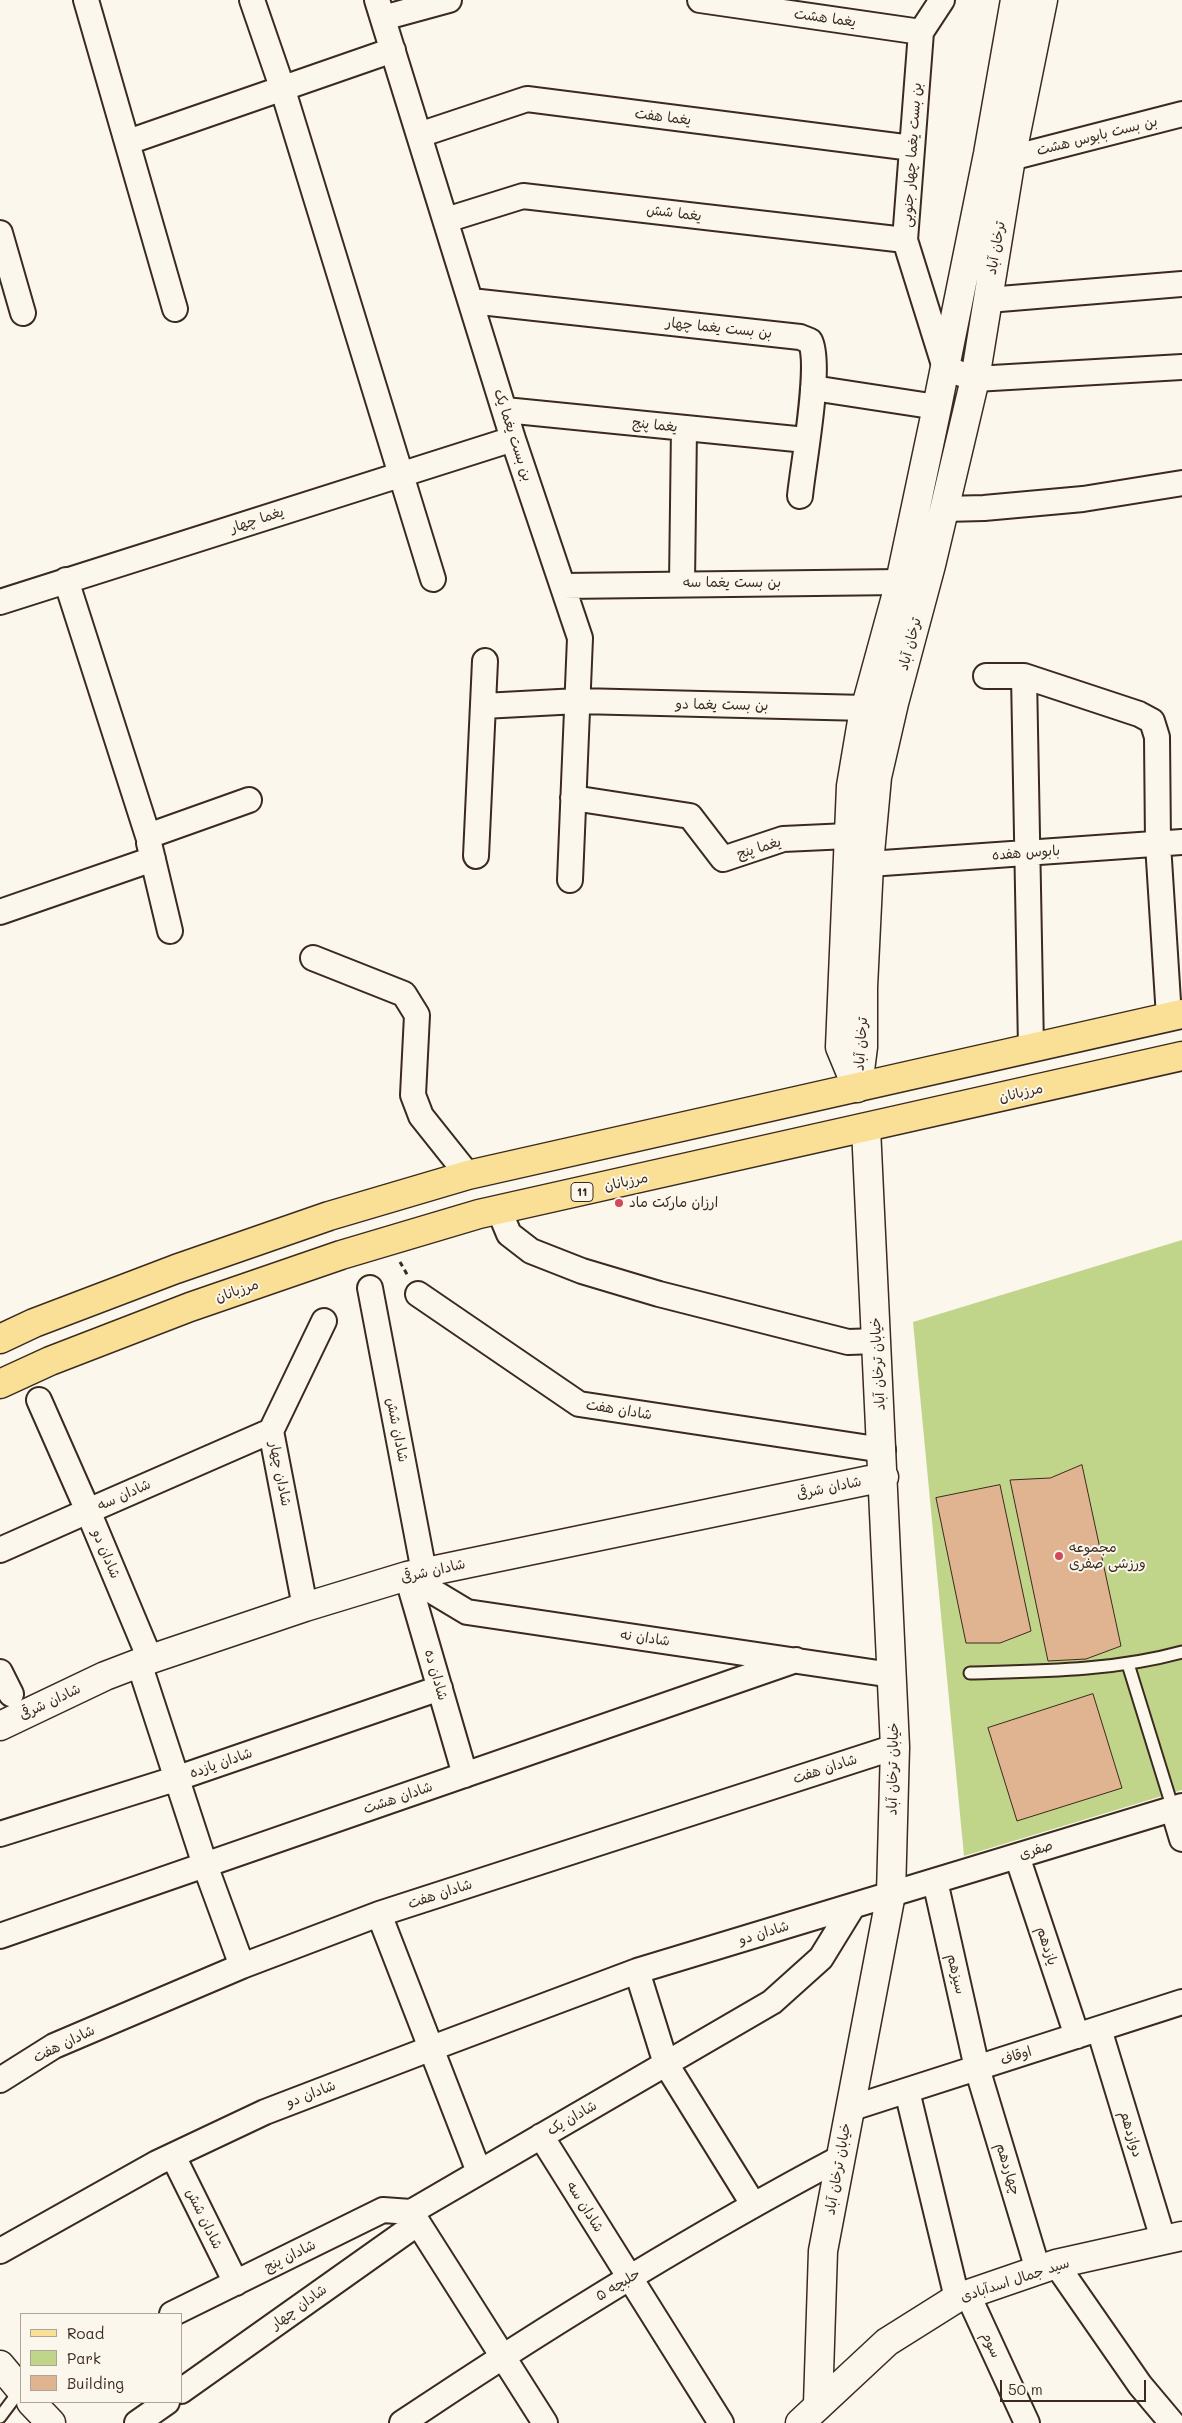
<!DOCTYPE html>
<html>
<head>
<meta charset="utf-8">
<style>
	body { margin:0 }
	#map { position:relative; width:1182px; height:2423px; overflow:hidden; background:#fbf7ec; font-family:Mali,sans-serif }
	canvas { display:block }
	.legend { position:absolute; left:20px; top:2313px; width:162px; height:90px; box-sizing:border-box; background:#fbf7ec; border:1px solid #aea59a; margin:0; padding:6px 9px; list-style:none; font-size:15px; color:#3b2a1e }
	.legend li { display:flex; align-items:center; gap:10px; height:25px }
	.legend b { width:25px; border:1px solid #aea59a }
	.scale { position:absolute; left:1000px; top:2380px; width:146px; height:22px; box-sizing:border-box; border:2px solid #3b2a1e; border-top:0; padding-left:6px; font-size:15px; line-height:18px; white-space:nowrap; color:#3b2a1e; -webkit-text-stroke:4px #fbf7ec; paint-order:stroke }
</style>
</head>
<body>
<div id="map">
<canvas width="1182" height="2423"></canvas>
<ul class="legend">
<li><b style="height:6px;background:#fadf96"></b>Road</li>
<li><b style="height:14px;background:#c1d58a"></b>Park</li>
<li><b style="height:14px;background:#e1b491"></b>Building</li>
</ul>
<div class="scale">50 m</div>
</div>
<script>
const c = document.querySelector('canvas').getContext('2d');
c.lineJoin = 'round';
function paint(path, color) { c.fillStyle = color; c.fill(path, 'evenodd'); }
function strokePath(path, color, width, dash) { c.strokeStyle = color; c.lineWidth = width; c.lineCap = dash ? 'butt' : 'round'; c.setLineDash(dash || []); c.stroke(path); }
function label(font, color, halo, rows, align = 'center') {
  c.font = font + ' Mali,"Playpen Sans Arabic",sans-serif'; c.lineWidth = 4; c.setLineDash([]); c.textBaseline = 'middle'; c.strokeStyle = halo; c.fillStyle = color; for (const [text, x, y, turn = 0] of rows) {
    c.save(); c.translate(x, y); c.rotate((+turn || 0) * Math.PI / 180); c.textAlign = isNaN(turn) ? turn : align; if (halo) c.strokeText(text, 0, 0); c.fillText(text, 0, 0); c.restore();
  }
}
const green = new Path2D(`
	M1182,1240v550l-218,66 -51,-534z`);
const building = new Path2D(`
	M1082,1465l39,181 -35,13 -38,2 -38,-181 40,-2z
	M1000,1485l31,146 -31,12h-34l-30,-145z
	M1093,1694l29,94 -105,33 -29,-93z`);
const path = new Path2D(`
	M400,1262l8,14`);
const service = new Path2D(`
	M1128,1664l45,145
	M970,1673c71,-2 143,-2 212,-21
	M0,2417l21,-28`);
const minor = new Path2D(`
	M86,0l89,309
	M252,0l30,87 151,492
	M377,0l136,439 67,199 -10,242
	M700,0l221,32
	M942,0l-21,32 -16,208 40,128 30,11 207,-12
	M383,18l66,-18
	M419,135l108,-36 385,49
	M128,142l265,-92
	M1011,158l171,-44
	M446,220l77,-24 382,44
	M0,233l23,80
	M988,300l194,-16
	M471,301l329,36 10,4c12,23 -7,124 -10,155
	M813,388l124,19
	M505,410l301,30
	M944,509l40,-1 99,-9 99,-16
	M66,580l82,256 101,-36
	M682,583l2,-155
	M563,586l337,-4
	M0,602l513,-163
	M986,676h38l115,38 13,7 5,16 1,107 11,173
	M1024,676l7,372
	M483,706l95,-5 288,7
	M573,798l117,18 33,43 60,-20 65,-3
	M149,843l21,88
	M476,856l9,-195
	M869,864l313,-22
	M0,912l153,-53
	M313,958l91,36 13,21 -4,80 8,21 47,59
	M499,1210l10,24 22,17 51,20 77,23 189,48 29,-1
	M370,1288l54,284
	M418,1294l161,110 304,46
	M39,1400l49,111 183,-80
	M0,1550l88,-39 62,148
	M407,1576l60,36 425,63
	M407,1576l58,199
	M305,1607l-34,-176 53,-110
	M139,1663l66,202 37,101
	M0,1672l11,22
	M1173,1809l9,30
	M0,1834l175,-55 265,-91
	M1017,1856l60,180
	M935,1881l42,187 61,202
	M379,1914l100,258
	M0,1936l796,-276
	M637,1971l29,93 87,140
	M1099,2029l64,210
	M0,2080l54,-34 188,-80 137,-52 516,-167
	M907,2091l50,207
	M849,2109l333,-107
	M541,2136l180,287
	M173,2156l63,127
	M411,2212l361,-210 49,-44 32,-52
	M411,2212l134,211
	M0,2251l157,-88 108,-51 167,-64 205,-77 545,-165
	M1056,2264l84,121 32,38
	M968,2295l59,128
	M172,2314l211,-104 28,2
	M181,2391l237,-168
	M137,2423l30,-21
	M402,2423c142,-95 287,-185 438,-265`);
const tertiary = new Path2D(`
	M858,1086l5,-39v-60l6,-123 8,-87 17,-74 37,-138 44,-186 36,-221 32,-158
	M857,1088l-17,-41 11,-261 11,-65 38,-139 37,-175 51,-253 27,-154
	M0,1726l105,-50 34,-13 166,-56 102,-31 477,-99
	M0,2365l21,25
	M31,2402l20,21
	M818,2404l5,-153 68,-357 4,-147 -29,-619`);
const secondary = new Path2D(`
	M800,2423l87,-81 70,-44 99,-34 126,-28`);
const primary = new Path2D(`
	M0,1339l34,-16 142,-54 153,-53 139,-41 714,-161
	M0,1384l50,-23 140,-54 151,-52 138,-41 703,-158`);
const markers = [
	[619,1203,5,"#d1495b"],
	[1059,1556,5,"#d1495b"]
];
const shields = [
	[582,1192,22]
];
const shieldNames = [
	["11",582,1192]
];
const streetNames = [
	["یغما هشت",825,18,8],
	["یغما هفت",663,117,7],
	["بن بست بابوس هشت",1097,136,-14],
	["بن بست یغما چهار جنوبی",912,155,-86],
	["یغما شش",674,213,7],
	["ترخان آباد",996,248,-80],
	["بن بست یغما چهار",719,328,6],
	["یغما پنج",655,425,6],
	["بن بست یغما یک",513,435,72],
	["یغما چهار",257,520,-18],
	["بن بست یغما سه",732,583],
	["ترخان آباد",910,644,-75],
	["بن بست یغما دو",722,705,1],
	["یغما پنج",759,848,-17],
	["بابوس هفده",1026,853,-4],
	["ترخان آباد",861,1044,-86],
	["مرزبانان",1021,1093,-13],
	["مرزبانان",626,1182,-12],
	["مرزبانان",237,1291,-19],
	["خیابان ترخان آباد",878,1364,-93],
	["شادان هفت",619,1410,9],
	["شادان شش",397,1430,79],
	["شادان چهار",280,1474,79],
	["شادان شرقی",829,1488,-12],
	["شادان سه",124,1495,-24],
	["شادان دو",106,1554,67],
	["شادان شرقی",433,1571,-13],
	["شادان نه",645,1638,8],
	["شادان ده",436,1675,74],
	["شادان شرقی",50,1702,-25],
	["شادان یازده",221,1763,-19],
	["شادان هفت",825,1769,-18],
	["خیابان ترخان آباد",893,1769,-89],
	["شادان هشت",398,1798,-19],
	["صفری",1036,1850,-17],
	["شادان هفت",440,1894,-18],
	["شادان دو",764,1933,-17],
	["یازدهم",1047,1946,72],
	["سیزهم",956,1974,77],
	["شادان هفت",64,2044,-26],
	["اوقاف",1016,2056,-18],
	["شادان دو",311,2094,-21],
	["شادان یک",572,2118,-30],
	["دوازدهم",1131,2134,73],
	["خیابان ترخان آباد",838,2169,-80],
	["چهاردهم",1008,2169,73],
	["شادان سه",585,2207,58],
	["شادان شش",204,2219,64],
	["شادان پنج",290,2256,-26],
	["سید جمال اسدآبادی",1015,2280,-18],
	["حلبچه ۵",618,2285,-31],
	["شادان چهار",299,2307,-36],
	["سوم",991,2345,65]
];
const poiNames = [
	["ارزان مارکت ماد",629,1203],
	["مجموعه",1069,1548],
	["ورزشی صفری",1069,1564]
];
paint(green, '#c1d58a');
paint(building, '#e1b491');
strokePath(building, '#3b2a1e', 1);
strokePath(service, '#3b2a1e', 15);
strokePath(minor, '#3b2a1e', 28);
strokePath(tertiary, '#3b2a1e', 31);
strokePath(secondary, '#3b2a1e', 31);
strokePath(primary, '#3b2a1e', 31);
strokePath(path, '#3b2a1e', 3, [5, 4]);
strokePath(service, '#fbf7ec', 11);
strokePath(minor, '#fbf7ec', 24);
strokePath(tertiary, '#fbf7ec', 28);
strokePath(secondary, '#fbf7ec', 28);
strokePath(primary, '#fadf96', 28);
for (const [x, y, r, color] of markers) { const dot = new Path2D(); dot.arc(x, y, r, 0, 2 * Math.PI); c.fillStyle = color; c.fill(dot); strokePath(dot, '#fbf7ec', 2); }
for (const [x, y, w] of shields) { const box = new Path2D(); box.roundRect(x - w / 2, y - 9.5, w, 19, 4); c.fillStyle = '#fbf7ec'; c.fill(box); strokePath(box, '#3b2a1e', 1); }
label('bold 12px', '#3b2a1e', null, shieldNames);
label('14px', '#3b2a1e', '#fbf7ec', streetNames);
label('14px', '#3b2a1e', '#fbf7ec', poiNames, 'left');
</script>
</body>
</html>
